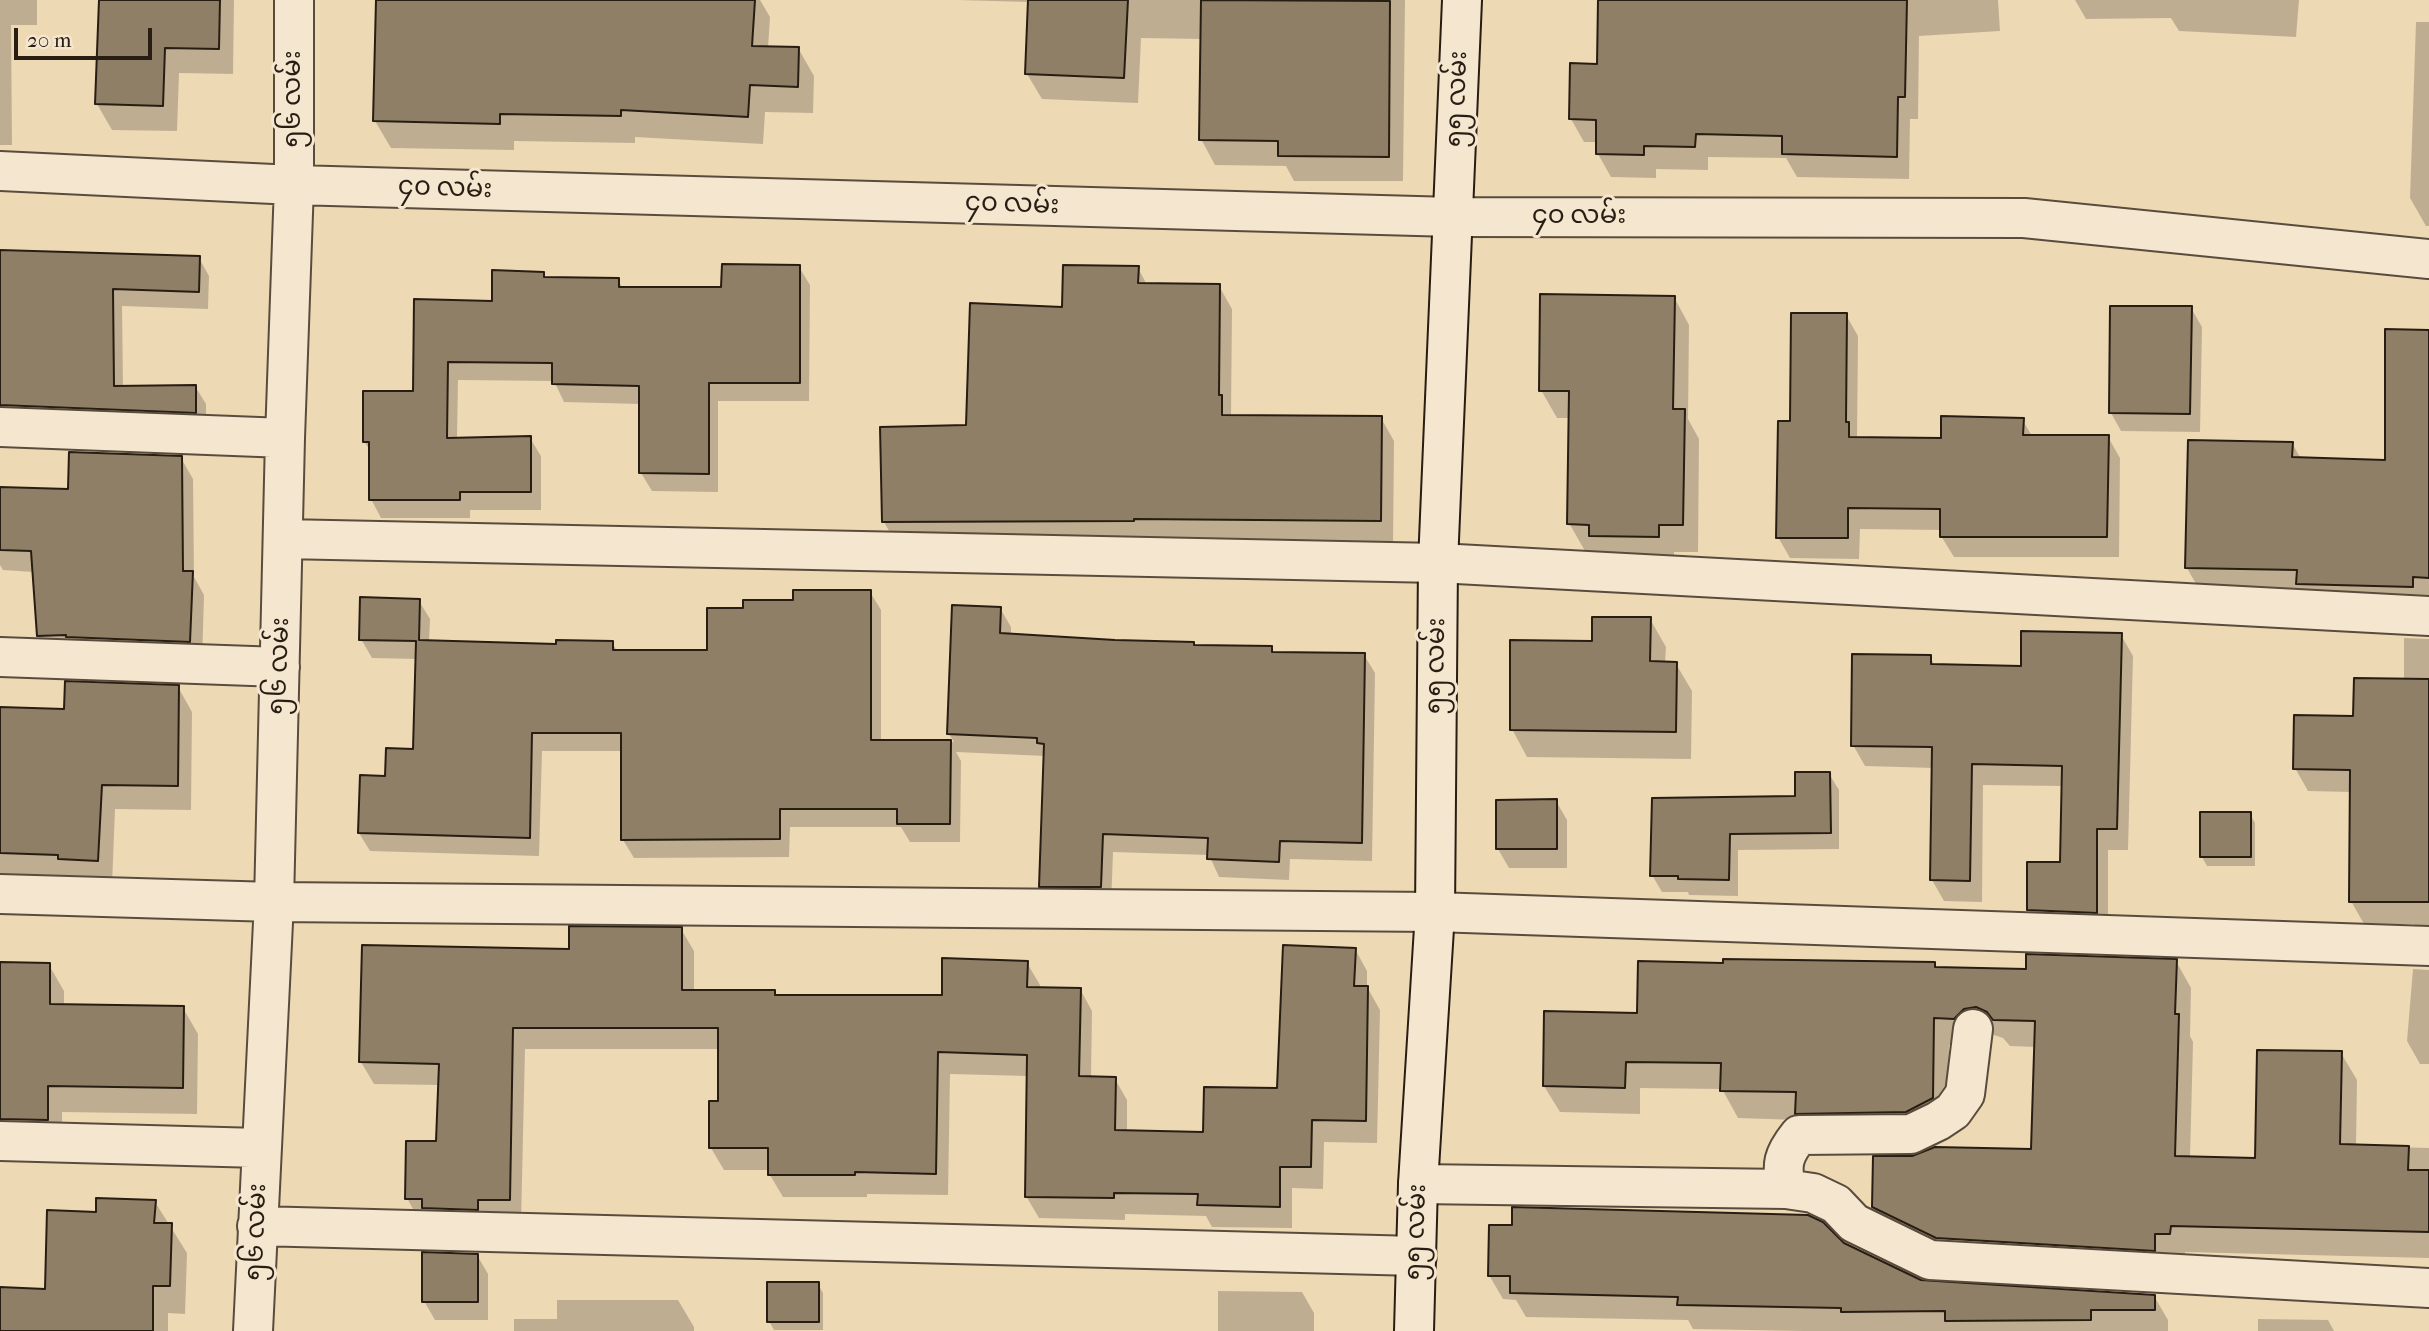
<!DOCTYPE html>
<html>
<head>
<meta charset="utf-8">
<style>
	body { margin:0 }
	#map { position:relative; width:2429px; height:1331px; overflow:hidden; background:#eed9b5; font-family:"IM FELL French Canon",serif }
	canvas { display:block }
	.scale { position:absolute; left:14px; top:28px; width:138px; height:32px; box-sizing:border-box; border:4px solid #281d13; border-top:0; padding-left:9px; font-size:21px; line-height:24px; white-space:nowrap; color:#281d13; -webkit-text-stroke:5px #f4e6cf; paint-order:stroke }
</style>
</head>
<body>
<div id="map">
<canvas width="2429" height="1331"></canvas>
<div class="scale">20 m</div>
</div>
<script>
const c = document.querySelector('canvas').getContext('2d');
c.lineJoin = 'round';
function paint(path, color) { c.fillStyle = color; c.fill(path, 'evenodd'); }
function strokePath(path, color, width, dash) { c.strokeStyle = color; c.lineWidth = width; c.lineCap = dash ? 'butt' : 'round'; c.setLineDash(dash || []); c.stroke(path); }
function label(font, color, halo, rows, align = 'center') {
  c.font = font + ' "IM FELL French Canon","Noto Sans Myanmar",serif'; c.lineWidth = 6; c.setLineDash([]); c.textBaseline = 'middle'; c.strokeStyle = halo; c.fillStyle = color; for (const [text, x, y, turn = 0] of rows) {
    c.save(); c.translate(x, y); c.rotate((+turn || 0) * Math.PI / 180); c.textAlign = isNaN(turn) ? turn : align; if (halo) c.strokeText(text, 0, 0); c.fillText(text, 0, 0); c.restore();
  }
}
const shadow = new Path2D(`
	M0,0h37v25h-26l1,120h-12z
	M101,0h133l-1,74 -54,-1 -2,58 -65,-1 -15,-26z
	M378,0h382l10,17 -2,31h30l16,28 -1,37 -48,-1 -2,32 -128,-7v6l-121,-2v9l-123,-2 -16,-27z
	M957,0h448l-2,181h-109l-8,-15 -71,-1 -14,-26 1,-100 -61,-1 -3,65 -96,-4 -15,-25 3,-72z
	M1600,0h398l2,31 -81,5 -1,83h-8l-1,60 -112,-2 -11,-19 -78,-1v13l-52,-1v9l-45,-1 -13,-23v-12h-14l-13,-23 28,-54z
	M2075,0h224l-3,37 -117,-6 -8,-13 -85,1z
	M2416,22h13v204h-3l-16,-28z
	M0,251l199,7 10,18 -1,33 -86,-3 1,82 72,-2 11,18v26l-206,-5z
	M799,267l11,18 -1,116h-91v91l-66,-1 -11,-18v-69l-77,-2 -10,-21 -96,-1 -1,59 73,-1 11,18v54h-71v8h-89l-10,-19v-47l-7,-11 51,-48 78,-90 50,-29 3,5 72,1 5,9h100z
	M1138,268l9,17 72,1 13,23 -1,107 150,2 13,23 -1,103 -496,1 -13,-23 84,-95z
	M1674,297l15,28 -1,94 11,20 -1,113h-24v12l-68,-1 -7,-12h-14l-16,-28 1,-105h-13l-16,-28z
	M2191,308l11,19 -2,105 -79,-1 -10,-18z
	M1846,315l12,21 -1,103 86,1 79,-21 10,17 76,1 12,21 -1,99h-165l-13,-21 1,-6 -82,-1 -1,30 -69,-1 -12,-21 14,-114z
	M2429,332v284l-229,-25 -13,-23 105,-125 9,16 85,3z
	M181,458l12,21 1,98 10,18 -2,68 -151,-6 -13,-21 -4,-64 -31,-2 -3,-5v-76l69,2z
	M870,592l11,18v132h73l-5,-8 51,-126 11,19v8l183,12 77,1 3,5 90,2 11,18 -3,188 -82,-2 -1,21 -70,-3 -10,-22 -96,-3 -2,54 -59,-1 -11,-19 4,-130 -89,-4 5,9 -1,81h-50l-9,-15h-111l-1,30 -155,1 -11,-18v-89h-81l-3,105 -169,-5 -11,-18 28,-55 27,-27 3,-92 -45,-1 -11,-19 58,-38 11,18 -1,23 129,4 54,-3 6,9h91l36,-42z
	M1650,619l16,28 -1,16 11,1 16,27 -1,68 -164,-2 -15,-28 82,-86z
	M2121,635l12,21 -5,194h-20v83l-67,-2 -12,-21 33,-47 1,-77 -80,-1 -1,117 -38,-1 -12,-21 2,-112 -69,-2 -12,-21 77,-88 5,9 88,2z
	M2404,638l25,1v307h-2l-13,-22h-50l-13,-23v-109l-43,-1 -13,-23 60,-50 49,-37z
	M178,687l14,25 -1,98 -76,-1 -3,76 -112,-9v-166l66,1z
	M1829,774l10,16v59l-101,1v46l-49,-1 -1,-3h-26l-10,-17 145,-77z
	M1556,801l11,19v48h-58l-11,-19z
	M2250,814l5,9v43h-48l-5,-9z
	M681,929l13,22v41h80l3,5h166l84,-34 13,22 -1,4h41l12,22 -1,67 24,1 12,21v32l78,2 73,-44 77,-141 12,22v16l13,23 -3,133 -53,-1 -1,47 -31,-1v40l-80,-1 -6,-11 -81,-2v6l-86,-2 -13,-22 2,-120 -78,-2 -2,121 -81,-1v3h-84l-13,-22v-5h-46l-13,-22 9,-46v-53h-195l-4,173 -102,-2 -12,-22 31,-55 2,-58 -66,-1 -13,-22 210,-111z
	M2176,961l15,27 -1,48 3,6 -3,116 67,2 84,-107 16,27 -1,66 73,2v110l-244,-6v9l-16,16 -279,-43 -16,-27 159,-56 3,-104 -26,-1 -7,-8 -12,-4 -21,11h-21l-1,80 -210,-7 -16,-29 -82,-1v26l-80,-2 -16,-26 95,-71 85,-51h210l3,5 91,2z
	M0,964l49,1 15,26v15l119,2 15,26 -1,80 -135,-2v34l-62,6z
	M2413,969l16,1v94h-9l-13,-23z
	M155,1202l32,51 -2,61 -17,-1v18h-168v-42l47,2 51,-77z
	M1843,1244l85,39 226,13 14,24v11h-365l-110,-2 -5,-9 -162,-3 -10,-17 -13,-1 -14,-24z
	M477,1255l11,19v46h-53l-11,-19z
	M818,1284l5,9v37h-49l-5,-9z
	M1218,1291l84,1 12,21v18h-96z
	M557,1300h121l16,27v4h-180v-12h43z
	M2258,1319l70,1 6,11h-76z`);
const building = new Path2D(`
	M99,0h121l-1,49 -54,-1 -2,58 -68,-2z
	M376,0h379l-3,46 47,1 -1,40 -48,-2 -2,32 -127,-7v6l-121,-2v10l-127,-3z
	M1028,0h100l-4,78 -99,-4z
	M1201,0l189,1 -1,156 -111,-1v-15l-79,-1z
	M1598,0h309l-2,97h-7l-1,60 -115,-3v-18l-86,-2 -1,13 -51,-1v9l-48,-1v-34l-27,-1 1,-56 27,1z
	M0,250l200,6 -1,36 -86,-3 1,97 82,-1v28l-196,-8z
	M722,264l78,1v118h-91v91l-70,-1v-87l-87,-2v-21l-104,-1 -1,76 84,-2v56h-71v8h-91v-58h-6v-51h50l1,-92 78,2v-31l52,2v5l75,1v9h102z
	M1063,265l76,1 -1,17 82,1 -1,111h3v20l160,1 -1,105 -247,-2v2l-252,1 -2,-95 86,-2 4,-122 92,4z
	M1540,294l135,2 -2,113h12l-2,116h-24v12l-70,-1v-11l-22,-1 2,-133h-30z
	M2110,306h82l-2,108 -81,-1z
	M1791,313h56l-1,109h3v15l92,1v-22l83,2 -1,17h86l-2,102h-167v-28l-92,-1v30h-72l2,-117h12z
	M2385,329l44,1v248l-16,-1v10l-117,-3 1,-14 -112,-2 3,-128 105,2 -1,15 93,3z
	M69,452l113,4 1,115h10l-3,71 -124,-5v-2l-29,1 -6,-85 -31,-1v-63l68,2z
	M793,590h78v150h80l-1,84h-53v-15h-117v30l-159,1v-107h-89l-2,105 -172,-5 2,-58 25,1 1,-28 27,1 3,-108 -57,-1 1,-43 60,2 -1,41 137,4v-4l57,1v9h94v-42h36v-8h50z
	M952,605l49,2 -1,26 115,7 79,2v3l78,1v6l93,1 -3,190 -82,-2 -1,21 -72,-3 1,-21 -105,-4 -2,53h-62l5,-143 -7,-1v-5l-90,-4z
	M1592,617h59l-1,44 27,1 -1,70 -166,-2v-90l82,1z
	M2021,631l101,2 -5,196h-20v84l-70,-3v-48h33l2,-96 -90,-2 -2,117 -40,-1 2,-133 -81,-1 1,-92 79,1v9l90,2z
	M2354,678l75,1v223h-80l1,-132 -57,-1 1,-54 59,1z
	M65,681l114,4 -1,101 -76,-1 -4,76 -40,-2v-4l-58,-2v-146l64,2z
	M1795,772h35l1,61 -101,1 -1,46 -51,-1v-3h-28l2,-78 143,-2z
	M1557,799v50h-61v-49z
	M2200,812h51v45h-51z
	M569,926l113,1v63h93v5h167v-37l86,3 -1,26 54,1 -2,88 37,1 -1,53 88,2 1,-45 73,1 6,-143 73,3 -2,38h14l-2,135 -54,-1 -1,47h-31v40l-83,-2 1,-11 -84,-1v5l-89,-1 2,-142 -89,-3 -2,122 -81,-2v3h-87v-27h-59v-47h9v-73h-205l-3,172h-32v10l-56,-2v-9h-17l1,-58h30l3,-77 -80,-2 3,-117 207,4z
	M2026,954l151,5 -2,55h4l-4,142 80,2 2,-108 85,1 -2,93 69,2 -1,24h21v62l-258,-6 -1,8h-15v17l-219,-13 -64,-31 1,-51h39l23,-9 96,2 4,-128 -42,-1 -6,-8 -11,-5 -12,2 -10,10 -20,-1 -1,80 -27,14 -111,2 1,-22 -76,-1 1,-28 -95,-1 -1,26 -82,-2 1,-75 93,2 1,-52 85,2v-4l212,3v5l91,2z
	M0,962l50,1v41l134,2 -1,82 -135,-2v34l-48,-1z
	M96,1198l60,2 -2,23h18l-2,63h-17v45h-153v-44l45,2 2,-79 49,2z
	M1512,1207l296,8 15,7 21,21 77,37 234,15v15h-64v10l-146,1v-10l-104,1v-4l-164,-3 1,-8 -168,-4v-17h-22l1,-51h23z
	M422,1252l56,2v48h-56z
	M767,1282h52v40h-52z`);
const street = new Path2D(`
	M0,171l294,14 1159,32 571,1 405,41
	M0,427l285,11
	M283,539l1155,24 991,53
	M0,657l280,10
	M0,894l274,8 1161,10 994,34
	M0,1141l260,7
	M1418,1184l368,5 27,4 23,11 18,19 76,37 499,28
	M1786,1189c-5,-25 -3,-34 13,-54l112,-1 27,-13 15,-10 12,-17 8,-65
	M257,1226l1160,30
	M253,1331l21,-429 11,-464 9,-253v-185`);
const secondary = new Path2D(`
	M1414,1331l4,-147 17,-272 3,-349 24,-563`);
const streetNames = [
	["၅၆ လမ်း",294,99,-90],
	["၅၅ လမ်း",1458,99,-88],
	["၄၀ လမ်း",445,189,2],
	["၄၀ လမ်း",1012,205,2],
	["၄၀ လမ်း",1579,217],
	["၅၆ လမ်း",280,666,-88],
	["၅၅ လမ်း",1437,666,-89],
	["၅၆ လမ်း",257,1232,-88],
	["၅၅ လမ်း",1417,1232,-88]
];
paint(shadow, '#0003');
paint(building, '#8f7f67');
strokePath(building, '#281d13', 2);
strokePath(street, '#5a4c3c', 42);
strokePath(secondary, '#281d13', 42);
strokePath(street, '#f4e6cf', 38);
strokePath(secondary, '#f4e6cf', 38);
label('26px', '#281d13', '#f4e6cf', streetNames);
</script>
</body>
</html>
